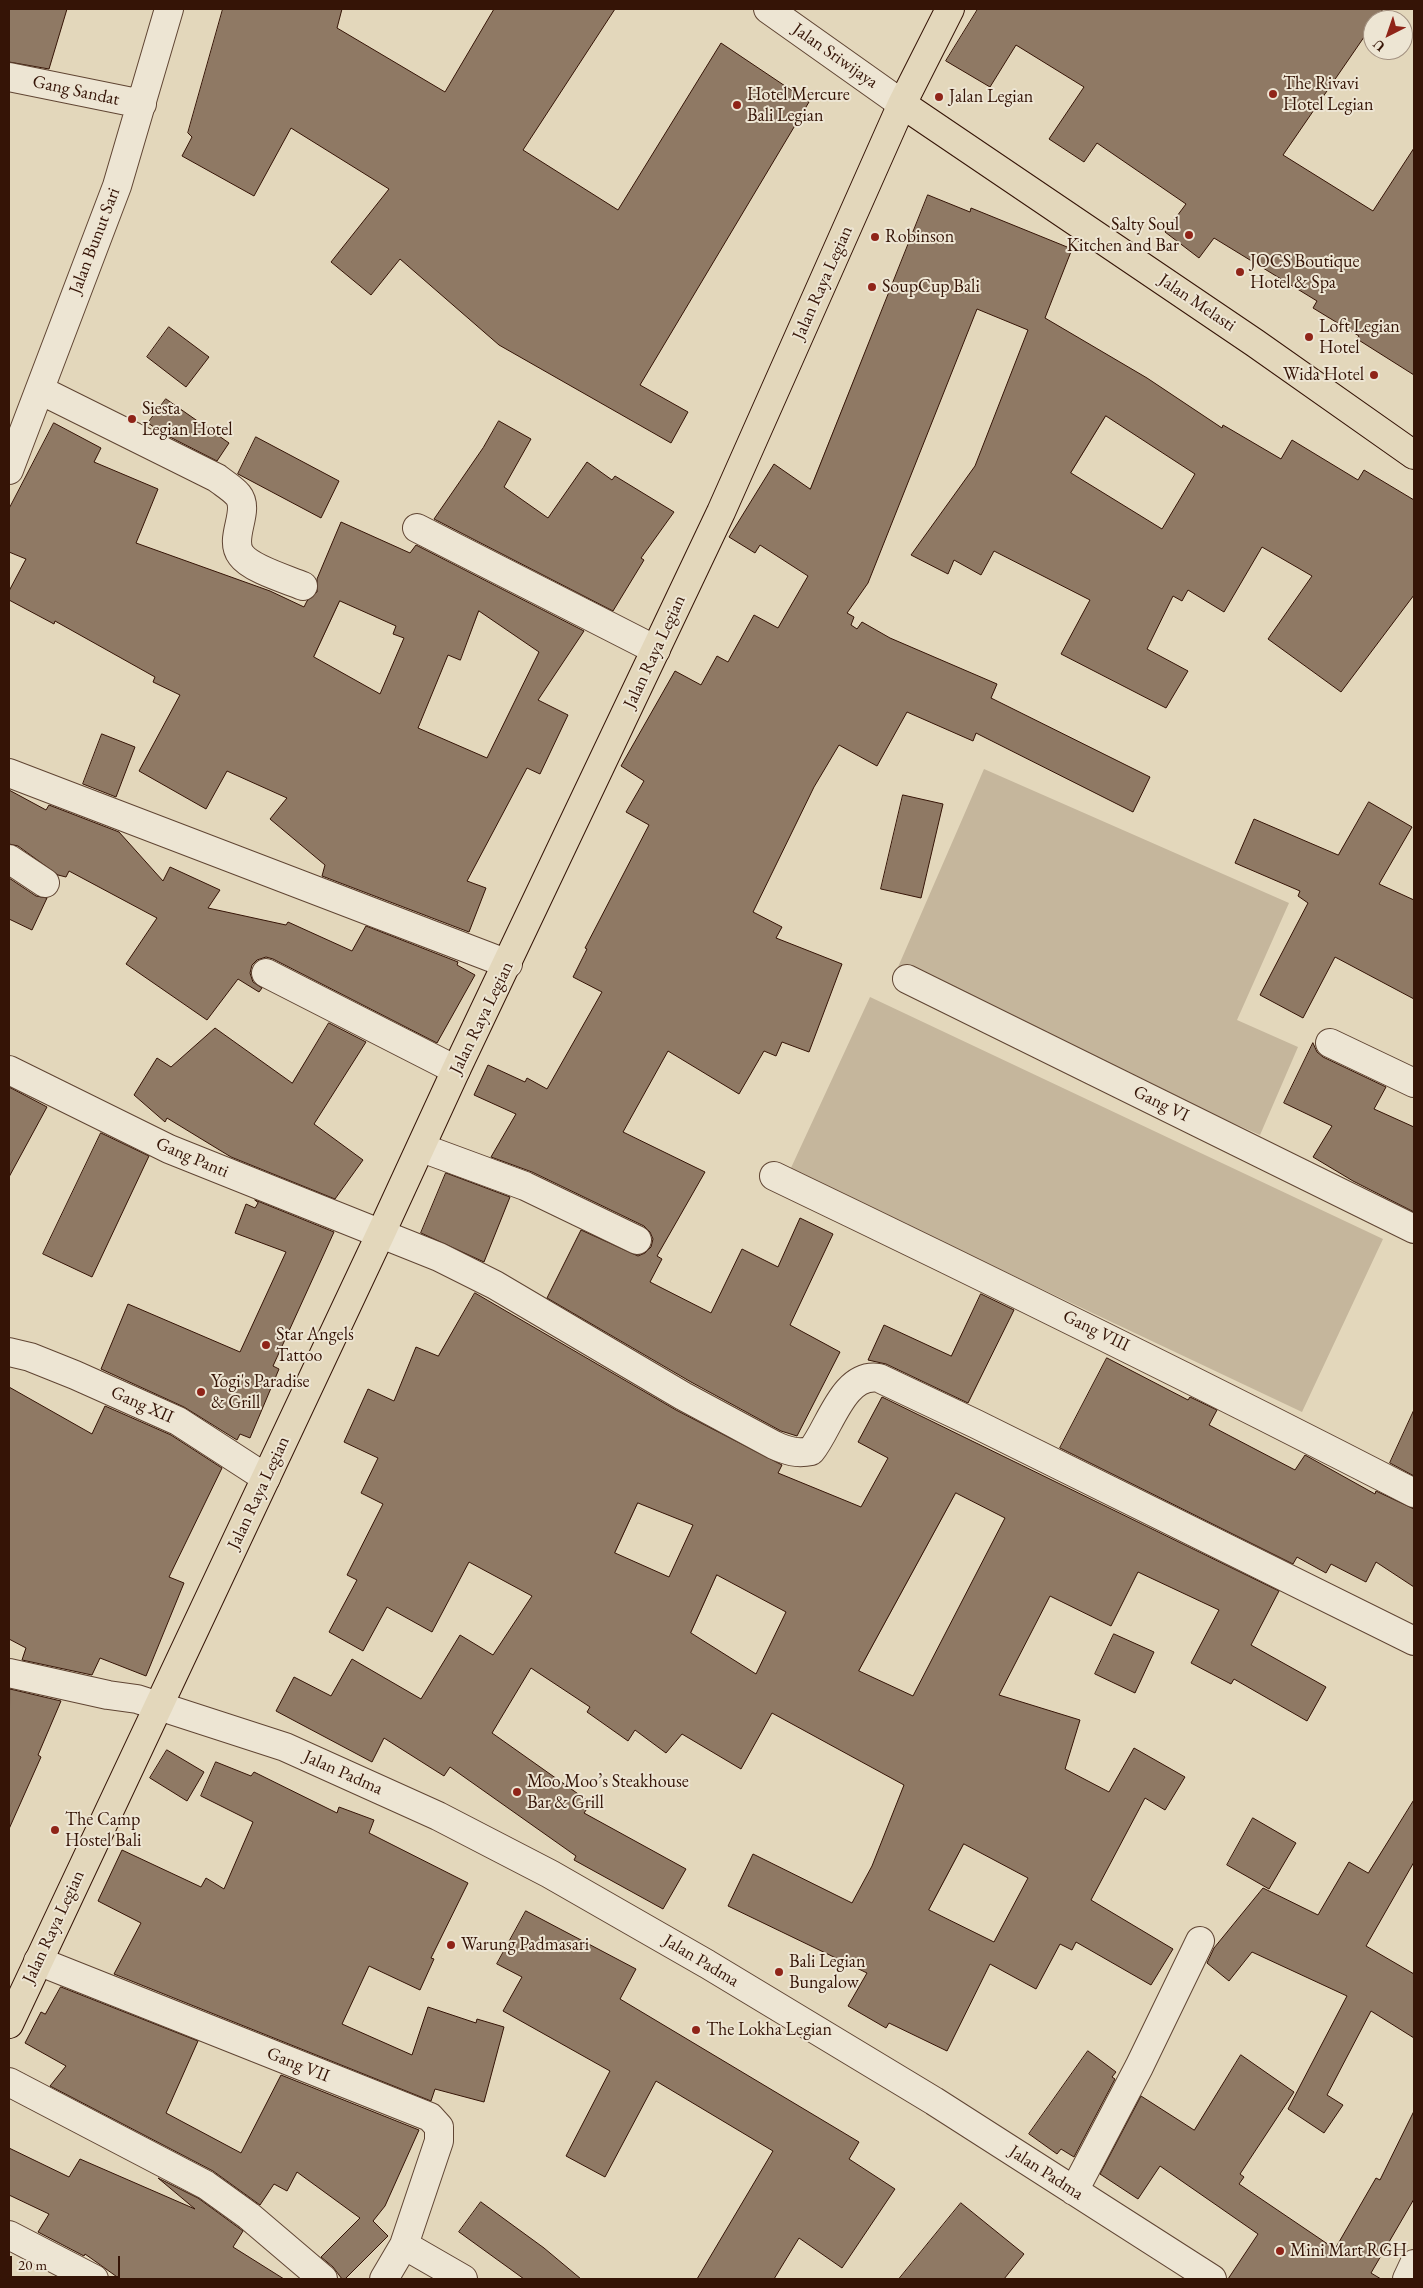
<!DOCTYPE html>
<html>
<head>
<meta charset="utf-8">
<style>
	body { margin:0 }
	#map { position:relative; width:1423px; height:2288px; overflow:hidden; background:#e3d7bb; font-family:"EB Garamond",serif }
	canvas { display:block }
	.frame { position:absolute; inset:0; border:10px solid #351406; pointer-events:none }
	.north { position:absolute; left:1363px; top:10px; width:50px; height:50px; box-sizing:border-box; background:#ede5d3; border:1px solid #a39181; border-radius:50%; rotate:221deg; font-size:14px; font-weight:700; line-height:20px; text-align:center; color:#351406 }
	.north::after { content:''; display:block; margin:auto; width:18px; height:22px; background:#8f2418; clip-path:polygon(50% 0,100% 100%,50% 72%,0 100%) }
	.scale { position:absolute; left:10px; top:2256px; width:110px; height:22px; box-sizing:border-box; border:2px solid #351406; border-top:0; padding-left:6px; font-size:15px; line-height:18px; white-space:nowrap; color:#351406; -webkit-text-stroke:4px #ede5d3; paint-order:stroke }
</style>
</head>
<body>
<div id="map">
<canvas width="1423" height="2288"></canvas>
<div class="frame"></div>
<div class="north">U</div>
<div class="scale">20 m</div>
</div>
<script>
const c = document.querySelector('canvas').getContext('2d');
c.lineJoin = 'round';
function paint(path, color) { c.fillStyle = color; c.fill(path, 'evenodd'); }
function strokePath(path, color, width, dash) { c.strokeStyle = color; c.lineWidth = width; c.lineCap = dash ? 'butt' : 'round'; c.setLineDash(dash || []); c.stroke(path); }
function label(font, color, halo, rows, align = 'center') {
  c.font = font + ' "EB Garamond",serif'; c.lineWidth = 4; c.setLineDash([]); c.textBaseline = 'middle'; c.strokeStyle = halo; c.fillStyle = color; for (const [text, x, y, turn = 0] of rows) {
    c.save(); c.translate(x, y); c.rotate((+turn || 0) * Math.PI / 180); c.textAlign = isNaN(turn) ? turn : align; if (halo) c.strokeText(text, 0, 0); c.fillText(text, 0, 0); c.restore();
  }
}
const green = new Path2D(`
	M984,769l305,134 -52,117 61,27 -38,88 -365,-161z
	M870,997l513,242 -81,173 -512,-242z`);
const building = new Path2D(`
	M9,9h58l-18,60 -40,-7z
	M223,9h119l-5,19 108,64 49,-83h121l-92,141 95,60 103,-167 88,59 -169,283 48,27 -17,31 -172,-98 -99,-86 -29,36 -40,-33 58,-73 -98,-61 -37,68 -72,-40 10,-19 -4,-4z
	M978,9h405l-7,11h-3v4l-90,131 90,56 41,-63v227l-57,-36 2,-3 -46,-28 4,-7 -103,-63 -15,20 -34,-26 21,-28 -89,-61 -13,19 -35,-23 35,-52 -68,-42 -26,42 -44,-26z
	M928,195l42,17 1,-4 101,41 -27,69 102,60 75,50 1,-3 58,34 11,-19 66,40 6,-10 50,30v95l-73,97 -73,-53 44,-63 -50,-29 -38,65 -36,-22 -6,11 -9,-5 -26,53 41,22 -22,37 -105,-54 29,-54 -96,-49 -13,24 -27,-15 -6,14 -37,-19 64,-89 53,-136 -51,-21 -109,274 -21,30 7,4 -3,8 6,4 5,-7 28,16 107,46 -6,14 159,79 -17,35 -157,-79 -3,8 -66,-29 -30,54 -38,-21 -25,42 -61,125 29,15 -6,11 66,26 -33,88 -27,-10 -6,14 -12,-5 -25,43 -71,-43 -45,81 82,40 -48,84 5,3 -12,23 61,31 31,-64 36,18 22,-49 33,16 -43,91 50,27 -43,84 -16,-5 -90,-49 -144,-84 34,-68 57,26 7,-3 6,-6 2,-8 -3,-7 -6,-6 -112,-54 -41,-15 25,-43 -42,-19 14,-30 37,17 2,-4 20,11 55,-97 -29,-15 14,-28 -2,-1 64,-123 -23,-13 18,-31 -23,-15 54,-95 26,14 16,-29 11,6 26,-47 24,13 30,-52 -48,-31 -5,8 -26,-16 45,-73 36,25zM1106,416l89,58 -33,55 -91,-56z
	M169,327l40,30 -23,30 -39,-30z
	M166,399l63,44 -12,18 -53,-27 -16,-11z
	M499,421l32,18 -27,48 44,31 39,-56 25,18 3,-4 59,36 -33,46 3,2 -31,51 -179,-92 49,-71z
	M54,423l47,25 -7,14 64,27 -22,54 134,48 34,16 3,-6 10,-9v-13l24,-57 69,31 6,-8 168,86 -46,69 30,15 -28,59 -13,-6 -60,113 19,7 -17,44 -147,-56 3,-11 -55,-46 17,-21 -60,-27 -21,38 -67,-38 41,-76 -27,-13 2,-5 -100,-56 -1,3 -45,-24v-9l17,-32 -17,-7v-43zM340,601l56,25 -3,8 11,4 -24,56 -66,-37zM479,611l60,41 -52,106 -69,-30 30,-73 12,5z
	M256,437l83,44 -18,37 -83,-44z
	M102,734l33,13 -19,50 -33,-13z
	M9,790l37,20 3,-5 70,27 44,49 7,-14 50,23 -12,18 78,17 2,-3 64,29 14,-25 92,36 -1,3 18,10 -38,68 -164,-84 -7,-2 -9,3 -5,5 -2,8 3,9 9,6 -3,4 -21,-13 -31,41 -81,-56 31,-46 -88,-47 -3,6 -8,-2 -40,-29 -9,-2z
	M903,795l40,9 -22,94 -40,-9z
	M1369,802l43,25 -33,57 35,16v99l-79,-42 -32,61 -43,-23 48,-92 -10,-7 2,-5 -65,-28 19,-44 84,36z
	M9,878l27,18 11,2 -15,32 -23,-11z
	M329,1023l37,19 -52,82 49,36 -28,39 -104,-42 -64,-39 -2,4 -31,-27 23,-37 14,9 44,-39 77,55z
	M1313,1043l4,9 6,5 63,30 -12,22 40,18v85l-61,-31 -40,-24 19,-31 -48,-23z
	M9,1087l38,20 -38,70z
	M101,1133l48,23 -57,121 -49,-23z
	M446,1173l64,24 -26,65 -63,-29z
	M255,1200l79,32 -61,134 6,3 -29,69 -10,-4 -3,6 -53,-33 -83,-38 27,-65 112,48 46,-100 -51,-19 11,-29 9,4 3,-5z
	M475,1293l201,117 106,55 -4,8 83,34 27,-49 -30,-16 24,-45 397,194 -28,54 75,42 -19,34 -73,-42 -3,5 -40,-21 28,-53 -81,-38 -27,54 -61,-30 -51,99 81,25 -15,49 44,23 25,-44 51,29 -20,33 -20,-12 -54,102 82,49 -22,36 -75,-43 -4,8 -12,-6 -24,45 -46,-25 -43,87 -58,-28 -3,5 -38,-22 19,-33 -139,-67 25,-52 99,49 20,-37 32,-81 -132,-72 -31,56 -59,-35 -16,19 -31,-23 -7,11 -41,-29 3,-5 -59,-39 -39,65 99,70 -7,10 102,56 -23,40 -89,-49 2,-4 -126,-89 -6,9 -60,-38 -12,24 -96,-51 18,-34 37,19 21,-37 69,40 39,-64 33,20 39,-59 -63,-34 -37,70 -45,-25 -24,44 -34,-19 28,-52 -10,-5 36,-71 -22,-11 17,-35 -34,-16 24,-53 26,12 22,-54 22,9zM956,1493l49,25 -92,178 -54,-25zM638,1503l55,22 -24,52 -54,-24zM717,1575l69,37 -30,62 -65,-41zM964,1844l64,34 -34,64 -65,-32z
	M981,1294l33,16 -46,93 -82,-39 -18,-4 16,-35 67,31z
	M1107,1358l81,42 2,-3 27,13 -8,15 86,45 10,-15 70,39 1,-3 38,18v78l-38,-25 -10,20 -35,-18 -5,9 -29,-16 -4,7 -233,-116z
	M9,1387l83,47 13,-28 66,29 51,33 -53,109 15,6 -38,93 -46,-18 -8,17 -70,-15 4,-12 -17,-9z
	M1414,1410v66l-24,-13z
	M1114,1634l40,18 -19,41 -40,-19z
	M10,1689l51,12 -23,54 3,2 -32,72z
	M167,1750l37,22 -17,29 -37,-23z
	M216,1762l35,14 3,-4 83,41 2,-6 35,13 -5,13 99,50 -37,75 3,1 -14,31 -51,-24 -27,58 70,31 16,-48 48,16 1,-4 27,8 -20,75 -49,-13 -4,12 -317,-127 27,-51 -43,-22 24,-51 79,37 5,-9 18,11 29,-67 -52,-26z
	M1414,1800v62l-48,84 48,28v64l-43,-27 -44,84 16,10 -19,28 -36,-24 59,-113 -95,-44 -23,29 -22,-18 7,-15 49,-60 55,27 31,-53 19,11z
	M1253,1818l43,25 -27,46 -42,-24z
	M526,1911l110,58 -16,30 239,143 -10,17 46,30 -53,79 -43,-30 -25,41h-77l76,-128 -117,-70 -51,96 -39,-21 44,-85 -107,-60 19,-34 -25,-13z
	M61,1987l137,54 -32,72 75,40 40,-78 138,55 -34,76 -12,15 15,15 -43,43h-3l-9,-12 -12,-10 39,-39 -63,-46 -10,19 -13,-7 -14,21 -47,-34 -163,-85 16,-20 -41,-23 16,-31 4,2z
	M1088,2051l28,21 -4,5 3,2 -41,78 -13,-8 -4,5 -28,-20z
	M1241,2055l53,37 -54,82 4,3 -5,7 96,65 41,-71 4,2 34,-69v88l-43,74 10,6h-153l30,-45 -98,-68 -22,33 -38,-25 41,-78 53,34z
	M9,2148l60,29 11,-18 115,50 -37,-31 40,20 41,30 4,3 -10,16 51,32h-164l-35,-25 -1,2 -46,-24 11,-18 -40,-19z
	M481,2202l63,46 37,31h-57l-65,-47z
	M961,2203l63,51 -20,25h-105z`);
const minor = new Path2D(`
	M768,9l134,95
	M9,77l133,27
	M40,390l177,88c6,5 15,10 21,17 13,16 -10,43 3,60 10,14 45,24 62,31
	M9,470l108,-284 52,-177
	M417,528l239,122
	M9,773l499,191
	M9,859l36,24
	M266,973l190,97
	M907,979l507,250
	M1330,1043l84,40
	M9,1070l160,79 270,108 56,28 188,111 91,49c13,6 23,9 37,6 19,-23 32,-79 68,-73l97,46 438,217
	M422,1148l103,38 112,54
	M774,1176c215,103 428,208 640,317
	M9,1352l21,5 45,18 103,46 88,57
	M9,1673l99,22 29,4 148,48 153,69 112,58 157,90 227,137 278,178
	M38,1961l392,156 9,10v14l-35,104
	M9,2082l197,103 43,31 74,63
	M1074,2191l65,-124 61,-126
	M9,2235l85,44
	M384,2279l20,-34 59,34
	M1407,2279l7,-15`);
const major = new Path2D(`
	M902,104l353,239 159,112
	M9,2024l372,-791 75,-163 265,-558 181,-408 48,-95`);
const markers = [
	[1273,94,5,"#8f2418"],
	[939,97,5,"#8f2418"],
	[737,105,5,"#8f2418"],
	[1189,235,5,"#8f2418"],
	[875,237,5,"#8f2418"],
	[1240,272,5,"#8f2418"],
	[872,287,5,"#8f2418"],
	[1309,337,5,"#8f2418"],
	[1374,375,5,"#8f2418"],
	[132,419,5,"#8f2418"],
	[266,1345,5,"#8f2418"],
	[201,1392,5,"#8f2418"],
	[517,1792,5,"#8f2418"],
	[55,1830,5,"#8f2418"],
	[451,1945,5,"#8f2418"],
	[779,1972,5,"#8f2418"],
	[696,2030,5,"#8f2418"],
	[1280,2251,5,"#8f2418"]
];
const streetNames = [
	["Jalan Sriwijaya",835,56,35],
	["Gang Sandat",76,91,12],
	["Jalan Bunut Sari",95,241,-69],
	["Jalan Raya Legian",823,283,-66],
	["Jalan Melasti",1197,303,34],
	["Jalan Raya Legian",655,652,-65],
	["Jalan Raya Legian",482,1018,-64],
	["Gang VI",1161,1104,26],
	["Gang Panti",192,1158,23],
	["Gang VIII",1096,1331,26],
	["Gang XII",142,1405,24],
	["Jalan Raya Legian",259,1493,-65],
	["Jalan Padma",343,1773,24],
	["Jalan Raya Legian",54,1927,-65],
	["Jalan Padma",701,1961,31],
	["Gang VII",298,2065,22],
	["Jalan Padma",1046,2173,33]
];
const poiNames = [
	["The Rivavi",1283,84],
	["Hotel Legian",1283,105],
	["Hotel Mercure",747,95],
	["Bali Legian",747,116],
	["Jalan Legian",949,97],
	["Salty Soul",1179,225,"right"],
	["Kitchen and Bar",1179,246,"right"],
	["Robinson",885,237],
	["JOCS Boutique",1250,262],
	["Hotel & Spa",1250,283],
	["SoupCup Bali",882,287],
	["Loft Legian",1319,327],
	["Hotel",1319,348],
	["Wida Hotel",1364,375,"right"],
	["Siesta",142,409],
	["Legian Hotel",142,430],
	["Star Angels",276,1335],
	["Tattoo",276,1356],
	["Yogi's Paradise",211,1382],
	["& Grill",211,1403],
	["Moo Moo’s Steakhouse",527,1782],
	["Bar & Grill",527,1803],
	["The Camp",65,1820],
	["Hostel Bali",65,1841],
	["Warung Padmasari",461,1945],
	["Bali Legian",789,1962],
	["Bungalow",789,1983],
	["The Lokha Legian",706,2030],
	["Mini Mart RGH",1290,2251]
];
paint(green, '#c5b69c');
paint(building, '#8f7964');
strokePath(building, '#351406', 1);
strokePath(minor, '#604533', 30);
strokePath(major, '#351406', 30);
strokePath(minor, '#ede5d3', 28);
strokePath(major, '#e3d7bb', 28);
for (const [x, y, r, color] of markers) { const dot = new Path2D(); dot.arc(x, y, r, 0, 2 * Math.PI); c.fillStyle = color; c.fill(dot); strokePath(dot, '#ede5d3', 2); }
label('18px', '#351406', '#ede5d3', streetNames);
label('18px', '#351406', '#ede5d3', poiNames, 'left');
</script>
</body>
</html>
